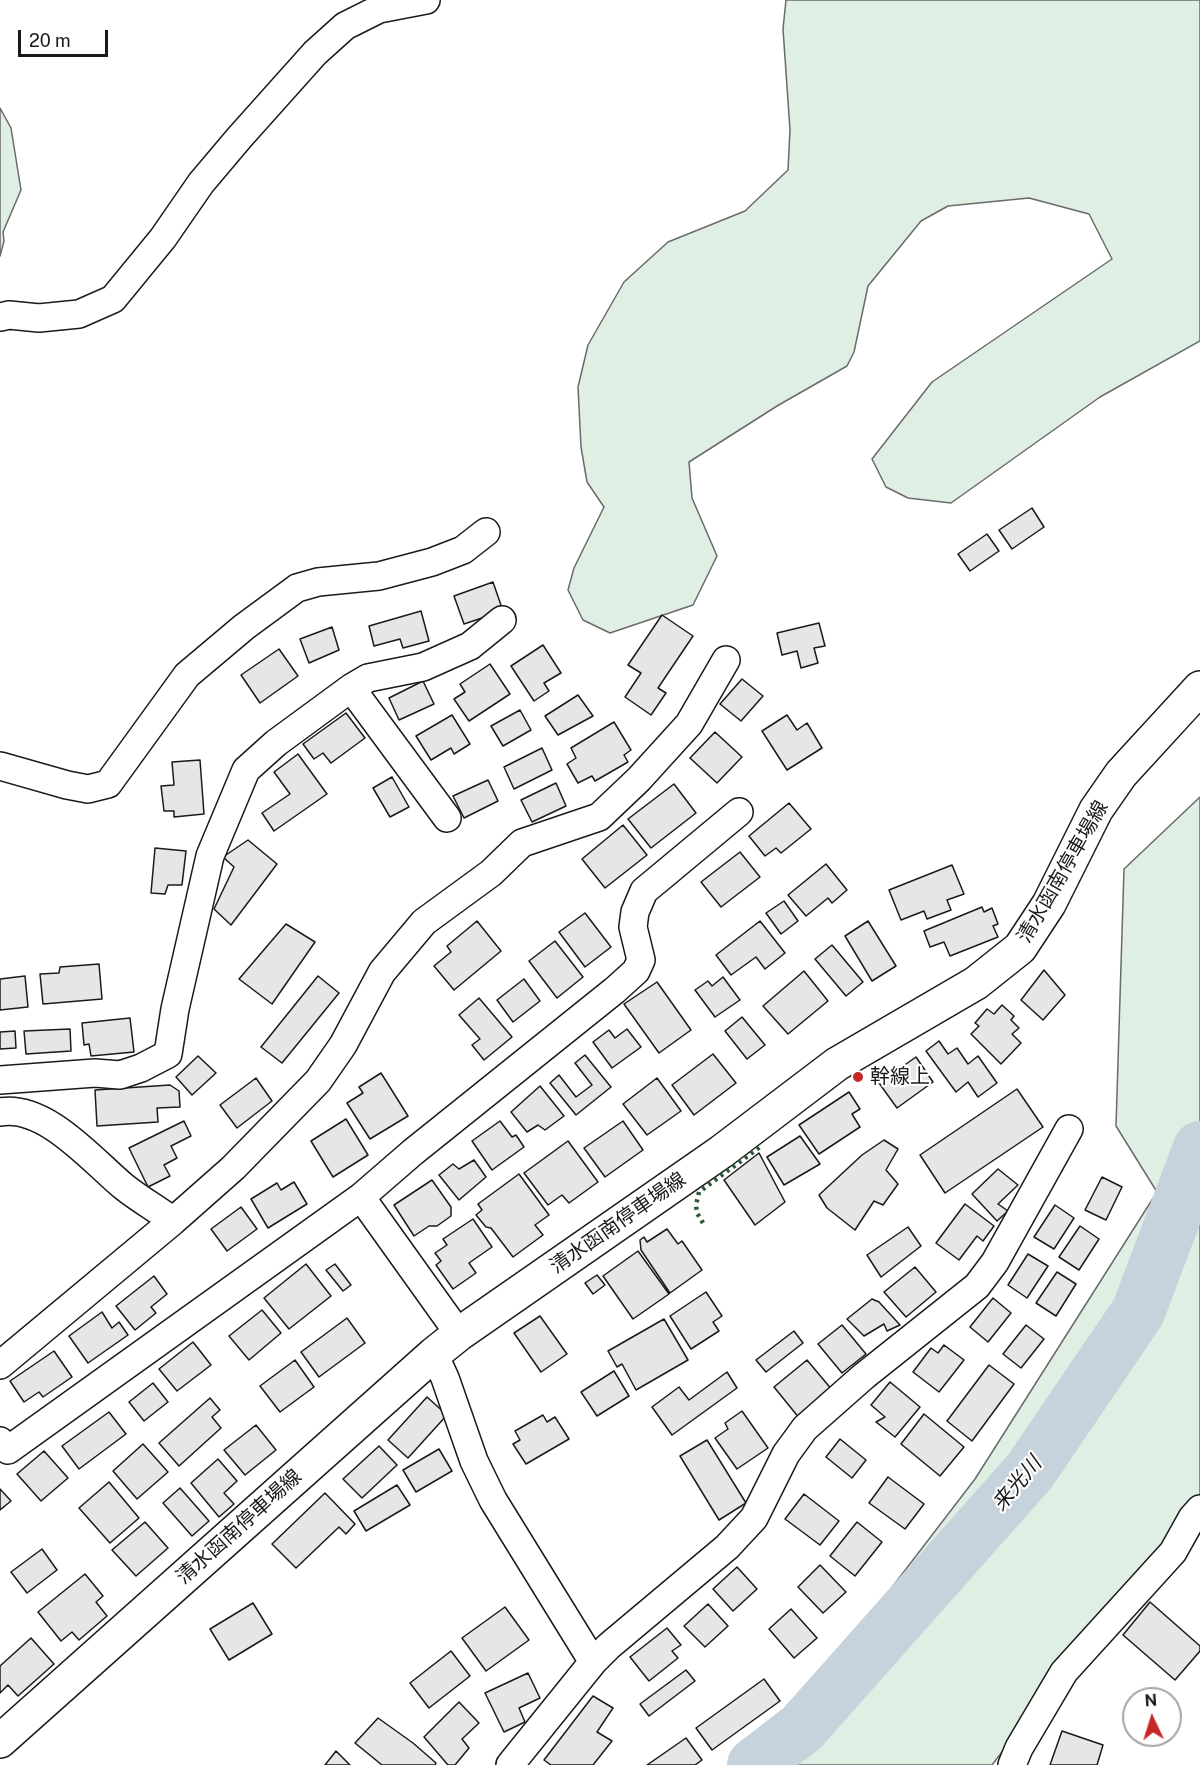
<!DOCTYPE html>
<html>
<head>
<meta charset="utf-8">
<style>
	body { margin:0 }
	#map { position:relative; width:1200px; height:1765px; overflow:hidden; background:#fff; font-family:"Public Sans",sans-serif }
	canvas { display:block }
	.north { position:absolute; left:1122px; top:1687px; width:60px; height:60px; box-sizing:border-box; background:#fff; border:2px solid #a3a3a3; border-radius:50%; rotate:356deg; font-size:16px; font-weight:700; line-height:24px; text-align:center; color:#1a1a1a }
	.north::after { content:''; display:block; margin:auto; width:21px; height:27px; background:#c62828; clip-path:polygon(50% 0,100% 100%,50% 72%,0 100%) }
	.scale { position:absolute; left:18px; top:30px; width:90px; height:27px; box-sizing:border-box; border:3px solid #1a1a1a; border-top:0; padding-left:8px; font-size:18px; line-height:21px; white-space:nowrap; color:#1a1a1a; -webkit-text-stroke:4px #fff; paint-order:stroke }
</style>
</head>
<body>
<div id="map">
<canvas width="1200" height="1765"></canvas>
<div class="north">N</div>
<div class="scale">20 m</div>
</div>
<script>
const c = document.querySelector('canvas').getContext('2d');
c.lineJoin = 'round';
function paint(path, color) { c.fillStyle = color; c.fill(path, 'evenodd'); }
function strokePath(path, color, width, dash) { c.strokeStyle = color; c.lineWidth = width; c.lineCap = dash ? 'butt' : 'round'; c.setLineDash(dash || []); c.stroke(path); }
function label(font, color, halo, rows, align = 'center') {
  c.font = font + ' "Public Sans","Noto Sans JP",sans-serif'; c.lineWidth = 4.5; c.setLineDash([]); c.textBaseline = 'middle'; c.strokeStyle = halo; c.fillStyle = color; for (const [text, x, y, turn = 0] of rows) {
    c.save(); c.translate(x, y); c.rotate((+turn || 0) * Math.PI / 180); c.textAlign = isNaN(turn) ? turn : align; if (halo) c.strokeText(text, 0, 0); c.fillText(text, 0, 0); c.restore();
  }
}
const green = new Path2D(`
	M786,0h414v341l-100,56 -149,106 -43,-5 -22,-11 -14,-28 60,-77 180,-123 -23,-45 -60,-16 -81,8 -27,15 -53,65 -14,66 -7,14 -70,40 -88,56 3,36 25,58 -24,49 -83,28 -27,-13 -15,-30 6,-22 30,-61 -17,-25 -6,-35 -3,-60 10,-42 36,-63 44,-40 77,-31 43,-41 2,-40 -7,-101z
	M0,108l11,20 10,62 -18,42 1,9 -4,15z
	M1200,797v697l-208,271h-264l60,-42 187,-244 182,-287 -41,-66 8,-257z`);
const river = new Path2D(`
	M754,1765l48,-37 228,-257 108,-159 62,-164`);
const building = new Path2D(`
	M1032,508l12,19 -32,22 -13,-19z
	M987,534l12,17 -29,20 -12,-17z
	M493,582l10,29 -39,13 -10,-28z
	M421,611l8,30 -26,7 -3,-9 -26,7 -5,-20z
	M662,615l31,21 -35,52 8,5 -15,22 -26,-18 16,-24 -13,-8z
	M819,623l6,23 -11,2 4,15 -17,5 -4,-17 -15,4 -5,-22z
	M332,627l7,23 -30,13 -9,-24z
	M543,645l18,28 -17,10 5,8 -15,10 -23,-35z
	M279,649l19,27 -38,27 -19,-28z
	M490,664l20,30 -41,27 -15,-22 11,-7 -5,-8z
	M742,679l21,17 -22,25 -21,-17z
	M423,681l11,23 -35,16 -10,-22z
	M578,695l15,21 -35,19 -13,-19z
	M520,710l11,20 -28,16 -12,-20z
	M346,713l19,25 -34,25 -8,-10 -9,6 -11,-15z
	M452,715l18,29 -16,10 -3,-6 -20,12 -15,-24z
	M787,715l10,15 10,-7 15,25 -35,22 -25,-39z
	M614,722l17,28 -7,5 4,7 -33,19 -3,-5 -14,7 -11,-19 9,-6 -5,-10z
	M715,732l27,25 -25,26 -27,-25z
	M542,748l10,22 -38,19 -10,-22z
	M298,754l29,40 -53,37 -12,-18 28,-19 -16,-22z
	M200,760l4,54 -30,3v-6h-10l-3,-25 13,-1 -2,-23z
	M392,777l17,30 -19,10 -17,-29z
	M488,780l10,21 -34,17 -11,-22z
	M556,783l10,23 -34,16 -11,-22z
	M674,784l22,29 -45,35 -23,-29z
	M789,803l22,26 -30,24 -5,-5 -11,8 -16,-20z
	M623,825l24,30 -42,33 -23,-29z
	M248,840l29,24 -46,61 -17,-16 20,-42 -11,-10z
	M155,848l31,3 -4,34h-14l-3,9 -14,-1z
	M740,852l20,25 -39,30 -20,-25z
	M826,864l21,26 -15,13 -4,-5 -22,18 -18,-21z
	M952,865l12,29 -17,6 4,10 -24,9 -3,-8 -23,9 -12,-30z
	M784,901l14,20 -17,13 -15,-21z
	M982,907l2,5 8,-4 6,16 -5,2 5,11 -48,19 -6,-14 -14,5 -6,-16z
	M585,913l26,34 -26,20 -26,-35z
	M477,921l24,30 -47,39 -20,-24 17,-14 -4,-6z
	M760,921l25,32 -20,16 -9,-12 -25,18 -15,-20z
	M868,921l28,45 -24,15 -27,-45z
	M286,924l29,18 -43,62 -33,-25z
	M555,941l28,36 -26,21 -28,-37z
	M832,945l31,37 -17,14 -31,-37z
	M99,964l3,35 -59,5 -3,-30 19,-1 1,-6z
	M1044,970l21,25 -22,25 -22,-20z
	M804,971l24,30 -40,33 -25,-28z
	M25,976l3,31 -28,3v-31z
	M318,976l21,17 -57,70 -21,-16z
	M723,977l17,23 -25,17 -20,-27 13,-9 4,5z
	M524,979l16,22 -27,21 -16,-22z
	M657,982l34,48 -32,23 -35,-49z
	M479,998l33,39 -28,23 -12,-15 8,-6 -21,-24z
	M1002,1005l12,11 -3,4 8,8 -7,6 9,9 -20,21 -30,-30 8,-8 -4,-3 12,-14 7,5z
	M742,1017l23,28 -18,14 -22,-28z
	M130,1018l4,34 -43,4 -2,-12 -5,1 -2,-22z
	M70,1029l1,22 -45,3 -2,-23z
	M627,1029l14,18 -29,21 -19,-26 16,-12 6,8z
	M15,1031l1,17 -16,1v-17z
	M939,1041l9,13 9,-6 11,16 10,-8 19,27 -19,14 -10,-15 -12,10 -30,-41z
	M713,1054l23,29 -42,32 -22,-30z
	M585,1055l26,32 -35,28 -26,-32 9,-8 17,22 16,-12 -17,-22z
	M198,1056l18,17 -24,22 -16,-18z
	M916,1057l17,25 -36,26 -18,-25z
	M381,1073l27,43 -38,23 -23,-36 16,-10 -4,-6z
	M256,1078l16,23 -35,27 -17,-23z
	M657,1078l24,33 -34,24 -24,-31z
	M170,1085l9,6 1,16 -23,1 1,14 -61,4 -2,-36z
	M540,1086l24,30 -19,14 -7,-5 -11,7 -16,-20z
	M1017,1089l26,38 -98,66 -25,-38z
	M849,1092l11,17 -8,5 8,13 -41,27 -20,-29z
	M346,1119l22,36 -35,22 -22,-36z
	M184,1121l7,15 -20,10 6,12 -13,7 6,11 -22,11 -19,-39z
	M500,1121l12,16 4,-2 8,12 -32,23 -20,-29z
	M623,1121l20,29 -38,27 -21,-29z
	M800,1136l20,28 -36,21 -17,-28z
	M884,1140l14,9 -12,21 12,14 -15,21 -9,-4 -19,29 -28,-22 -8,-13 43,-40z
	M568,1141l30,41 -29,21 -7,-8 -14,10 -24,-32z
	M759,1153l26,49 -30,23 -31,-45z
	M474,1160l12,17 -27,23 -20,-25 14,-11 6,5z
	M998,1169l20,16 -20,19 10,7 -11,10 -25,-27z
	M519,1174l30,41 -14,10 8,10 -30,22 -22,-29 -5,-1 -10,-12 6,-5 -4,-6z
	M1102,1177l20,10 -16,33 -21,-10z
	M432,1180l19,27v9l-14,10h-8l-15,10 -20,-31z
	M294,1182l13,22 -39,24 -17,-29 26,-16 4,7z
	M965,1204l29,22 -11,15 -6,-5 -18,24 -23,-17z
	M1055,1205l19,13 -20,31 -20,-12z
	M241,1207l16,22 -30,22 -16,-22z
	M473,1219l19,28 -23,16 7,10 -23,16 -17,-24 5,-4 -6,-8 12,-8 -4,-6z
	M1080,1226l19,13 -20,31 -20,-13z
	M908,1227l13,19 -40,31 -14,-22z
	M667,1229l11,15 4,-3 20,29 -32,23 -29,-43 -1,-10 4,-3 3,5z
	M638,1251l31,43 -36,25 -30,-43z
	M1028,1254l20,12 -21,32 -19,-13z
	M306,1264l25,32 -42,33 -25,-31z
	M335,1264l16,21 -8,6 -17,-21z
	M915,1267l21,25 -30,25 -22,-25z
	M1057,1272l19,12 -20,32 -20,-13z
	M597,1275l8,10 -12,9 -8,-11z
	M154,1276l13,18 -16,13 5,6 -21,17 -19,-24z
	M706,1292l16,24 -9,6 6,9 -28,18 -21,-33z
	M993,1298l18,15 -23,29 -18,-15z
	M872,1299l7,3 21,23 -13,6 -3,-7 -20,12 -17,-17z
	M262,1310l19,23 -32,27 -20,-24z
	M102,1312l10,16 7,-6 9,13 -40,28 -19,-27z
	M540,1316l27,38 -26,18 -27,-39z
	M347,1318l18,25 -46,34 -18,-25z
	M664,1319l24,41 -52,30 -14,-26 -5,3 -9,-16z
	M842,1325l24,29 -24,19 -24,-29z
	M1026,1325l18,14 -23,29 -18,-14z
	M794,1331l9,12 -37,29 -10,-12z
	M193,1342l18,23 -34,26 -18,-22z
	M944,1345l20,15 -25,32 -26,-20 18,-24 7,5z
	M54,1351l18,26 -29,20 -4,-5 -15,10 -14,-21z
	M295,1360l19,27 -34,25 -20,-26z
	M807,1360l26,31 -33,28 -26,-32z
	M989,1365l25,19 -42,57 -25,-20z
	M614,1371l15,25 -32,20 -16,-24z
	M727,1372l10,16 -65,47 -20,-28 27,-20 10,13z
	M890,1382l30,25 -25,30 -19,-15 9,-5 -14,-12z
	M153,1383l15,19 -24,19 -15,-19z
	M427,1397l20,18 -39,43 -20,-18z
	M210,1398l10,12 -8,7 9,11 -42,38 -20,-23z
	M742,1411l26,37 -31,21 -22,-31 13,-9 -3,-6z
	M109,1412l17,22 -47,35 -17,-23z
	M924,1414l40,33 -24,29 -39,-32z
	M543,1415l4,7 8,-5 14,22 -43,25 -13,-20 7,-4 -5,-9z
	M256,1425l20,25 -31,25 -21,-25z
	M840,1439l26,21 -14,18 -26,-21z
	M707,1440l39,63 -27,17 -39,-64z
	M143,1444l25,28 -31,27 -24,-28z
	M379,1446l18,19 -35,33 -19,-19z
	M439,1449l13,22 -36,21 -13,-22z
	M44,1451l24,27 -27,23 -24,-27z
	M218,1459l19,22 -13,12 10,11 -15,13 -28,-34z
	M888,1477l36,27 -19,25 -36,-26z
	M109,1482l30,36 -29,25 -31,-35z
	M397,1485l13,20 -44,26 -12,-20z
	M180,1488l29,33 -17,15 -29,-33z
	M0,1489l11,12 -11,9z
	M325,1493l30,31 -9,10 -7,-7 -43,41 -24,-24z
	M804,1494l35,27 -19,24 -35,-26z
	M145,1522l23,26 -32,28 -24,-26z
	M857,1522l25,20 -27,34 -25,-20z
	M42,1549l15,21 -30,23 -16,-21z
	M820,1565l26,27 -23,21 -25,-26z
	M737,1567l20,22 -24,22 -20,-22z
	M85,1574l18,22 -7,6 11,14 -28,24 -7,-8 -11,9 -23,-29z
	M1150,1602l50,44v5l-25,29 -52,-45z
	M253,1603l19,31 -43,26 -19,-31z
	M708,1604l20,22 -23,21 -21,-21z
	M505,1607l24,33 -43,31 -24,-33z
	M791,1609l26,29 -23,20 -25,-29z
	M667,1628l14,17 -9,6 6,7 -29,23 -19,-24z
	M31,1638l23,26 -36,32 -10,-11 -8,8v-27z
	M451,1651l19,25 -41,32 -19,-25z
	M686,1670l9,11 -46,35 -9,-12z
	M528,1673l12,25 -21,10 6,14 -21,10 -19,-39z
	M764,1679l16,22 -68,49 -16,-22z
	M593,1696l20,12 -16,24 15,9 -19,24h-42l-7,-5z
	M459,1702l20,21 -17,16 7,9 -14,17h-7l-24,-28z
	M378,1718l35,25 23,20 -1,2h-53l-27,-22z
	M1062,1731l41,14 -6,20h-47z
	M686,1738l16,22 -7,5h-48z
	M336,1751l14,14h-25z`);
const minor = new Path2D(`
	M0,317l9,-2 30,3 40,-4 34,-15 50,-61 38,-55 38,-45 76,-85 30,-27 34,-17 47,-9
	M351,688l96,130
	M0,766l67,19 21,4 20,-5 79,-109 57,-48 53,-39 21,-6 61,-6 53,-14 31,-12 23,-18
	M0,1080l95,-7 25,2 21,-7 27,-14 7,-45 35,-153 36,-86 30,-27 75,-55 17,-10 55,-11 47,-21 32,-26
	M0,1112c45,-8 92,48 123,74 16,13 34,23 50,35
	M361,1197l98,137
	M434,1354l11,24 29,83 19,39 100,162
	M0,1365l173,-144 60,-53 85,-87 25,-36 39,-73 42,-50 67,-49 31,-30 77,-26 40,-38 50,-55 37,-64
	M0,1441l8,9 353,-253 52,-45 202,-162 21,-19 5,-11 -8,-33 2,-15 9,-21 95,-79
	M510,1765l83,-103 16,-16 118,-99 27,-29 32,-64 19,-26 59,-52 113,-90 18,-24 74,-133
	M1012,1765l7,-17 45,-76 109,-120 19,-34 8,-9`);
const secondary = new Path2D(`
	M0,1741l434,-387 25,-20 262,-182 116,-88 139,-81 44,-35 29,-44 47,-94 25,-36 79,-86`);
const hedge = new Path2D(`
	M703,1223l-6,-10 -1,-8 3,-13 61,-45`);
const markers = [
	[858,1077,6,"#c62828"]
];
const streetNames = [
	["清水函南停車場線",1063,872,-60],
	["清水函南停車場線",618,1223,-35],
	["清水函南停車場線",239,1527,-42]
];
const poiNames = [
	["幹線上",870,1077]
];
const waterNames = [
	["来光川",1017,1484,-50]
];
paint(green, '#e0efe3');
strokePath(green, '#6a6a6a', 1.5);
strokePath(river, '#c6d2dc', 54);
paint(building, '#e6e6e6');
strokePath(building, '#1a1a1a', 1.5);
strokePath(minor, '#1a1a1a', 30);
strokePath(secondary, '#1a1a1a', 36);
strokePath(minor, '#fff', 27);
strokePath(secondary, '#fff', 33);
strokePath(hedge, '#2b5a34', 4.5, [3, 4.5]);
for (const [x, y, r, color] of markers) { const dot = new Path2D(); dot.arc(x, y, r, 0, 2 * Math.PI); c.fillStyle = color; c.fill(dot); strokePath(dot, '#fff', 2); }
label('20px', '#1a1a1a', '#fff', streetNames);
label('20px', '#1a1a1a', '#fff', poiNames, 'left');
label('italic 21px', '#1a1a1a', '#fff', waterNames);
</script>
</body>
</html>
